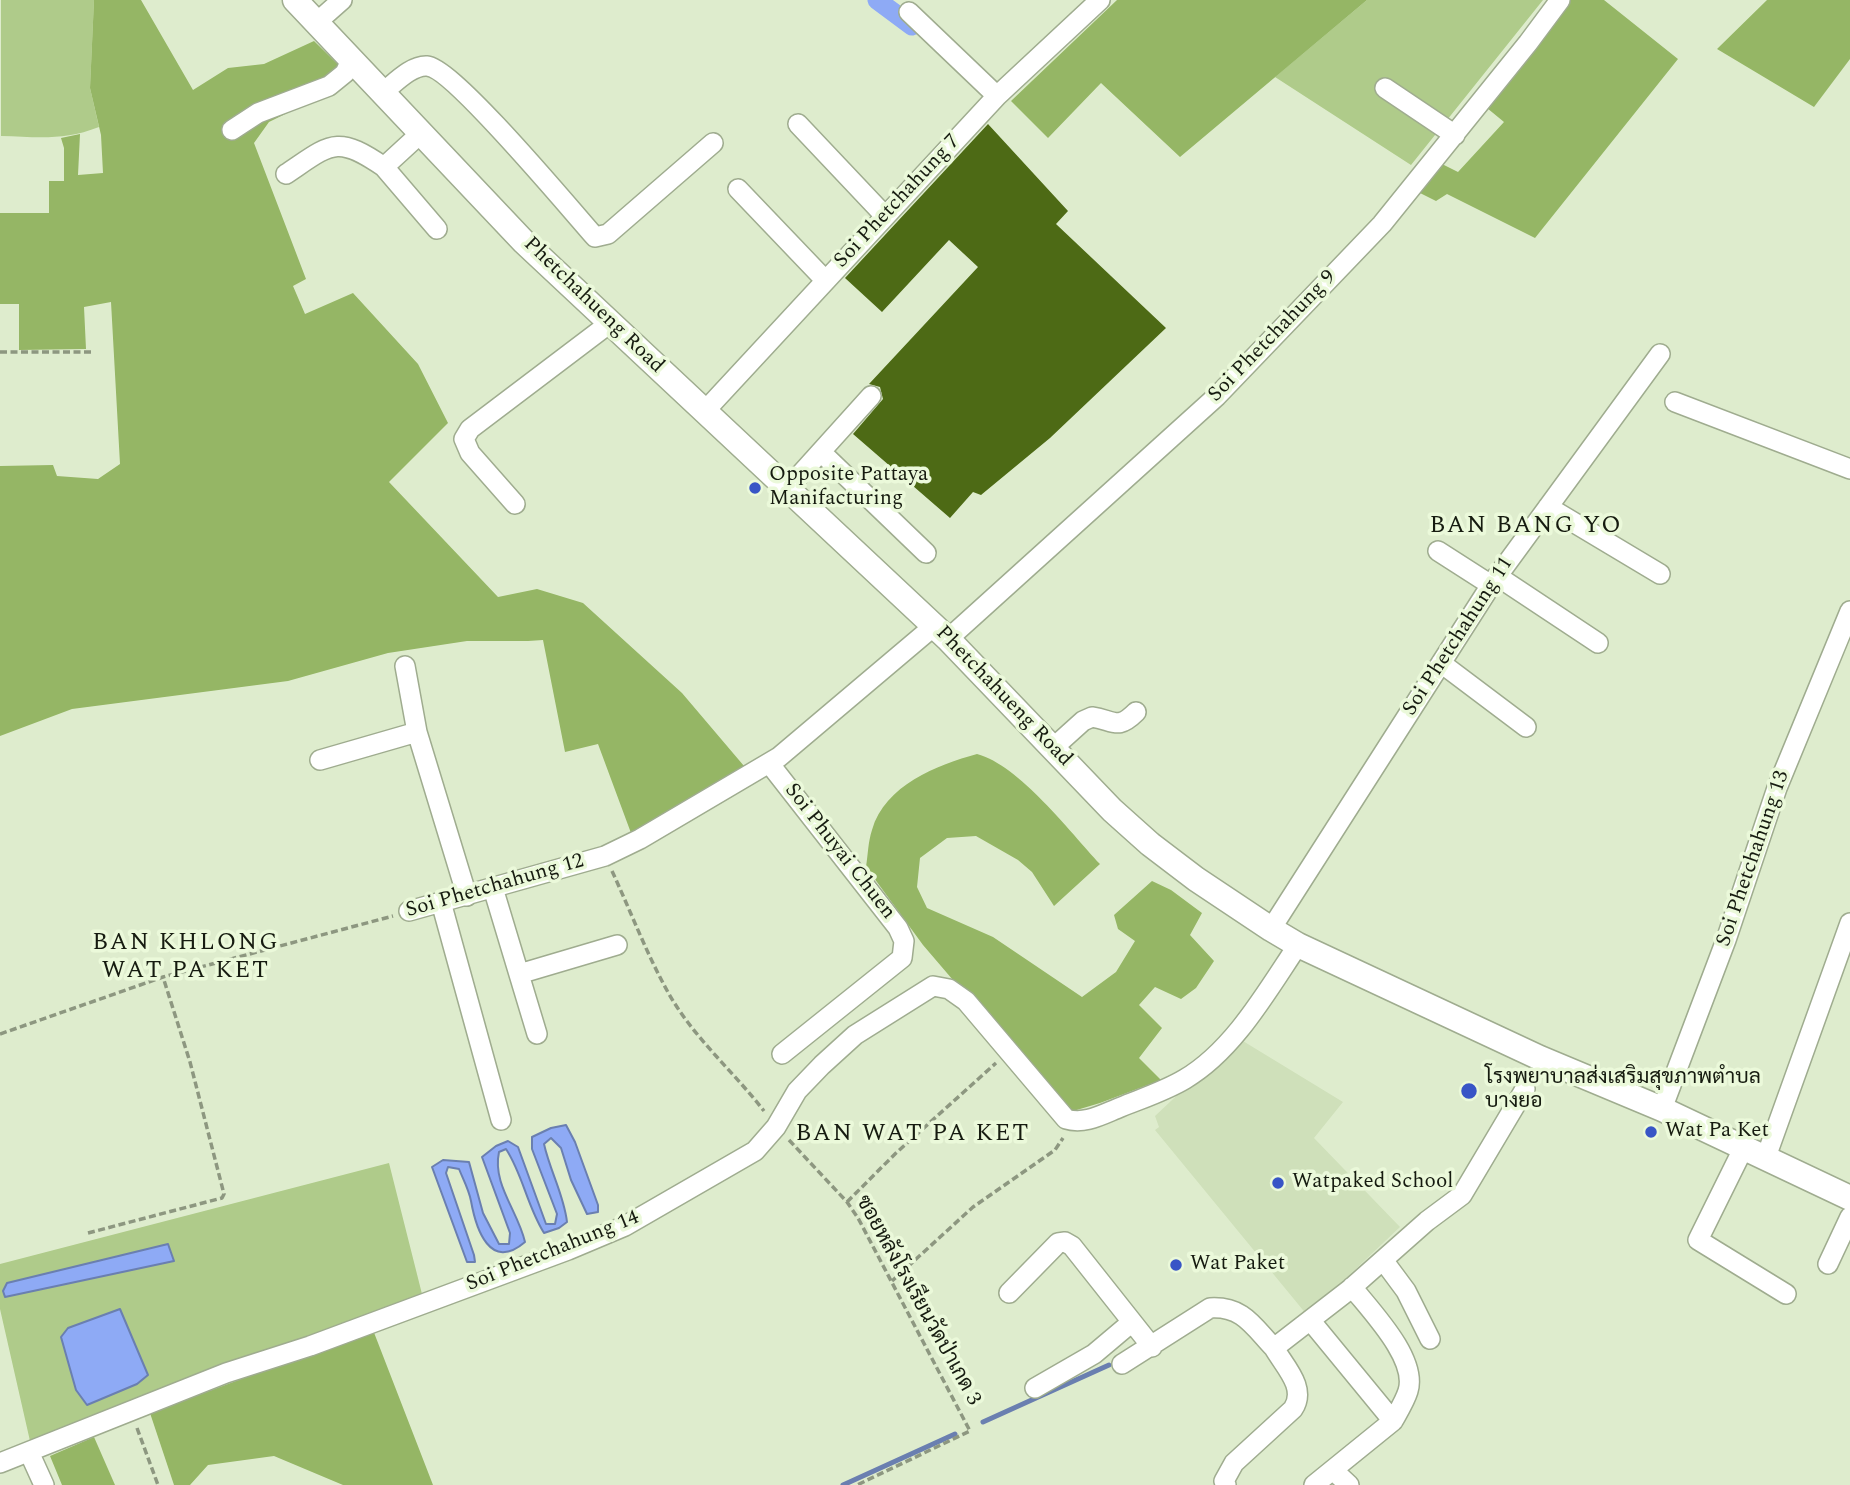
<!DOCTYPE html>
<html>
<head>
<meta charset="utf-8">
<style>
	body { margin:0 }
	canvas { display:block; background:#deeccd }
</style>
</head>
<body>
<canvas width="1850" height="1485"></canvas>
<script>
const c = document.querySelector('canvas').getContext('2d');
c.lineJoin = 'round';
function paint(path, color) { c.fillStyle = color; c.fill(path, 'evenodd'); }
function strokePath(path, color, width, dash) { c.strokeStyle = color; c.lineWidth = width; c.lineCap = dash ? 'butt' : 'round'; c.setLineDash(dash || []); c.stroke(path); }
function label(font, color, halo, rows, align = 'center') {
  c.font = font + ' Spectral,Sarabun,serif'; c.lineWidth = 7; c.setLineDash([]); c.textBaseline = 'middle'; c.strokeStyle = halo; c.fillStyle = color; for (const [text, x, y, turn = 0] of rows) {
    c.save(); c.translate(x, y); c.rotate((+turn || 0) * Math.PI / 180); c.textAlign = isNaN(turn) ? turn : align; if (halo) c.strokeText(text, 0, 0); c.fillText(text, 0, 0); c.restore();
  }
}
const built = new Path2D(`
	M1238,1038l105,64 -29,36 86,89 -93,88 -152,-185 4,-3 -4,-11z`);
const green = new Path2D(`
	M1,0h93l-4,88 9,39c-36,14 -61,10 -98,9z
	M1367,0h176l-132,165 -136,-88z
	M389,1163l33,131 -392,147 -30,-132v-45zM168,1244l6,17 -169,36 -2,-6 4,-8z`);
const forest = new Path2D(`
	M94,0h47l52,90 35,-22 36,-4 50,-23 40,39 -85,42 -15,21 52,136 -13,7 12,28 48,-21 65,71 30,59 -59,59 109,115 39,-8 46,14 99,90 62,73 -113,67 -33,-89 -33,8 -22,-112 -15,1h-61l-79,12 -100,28 -216,28 -72,27v-270l53,-1 4,11 41,3 22,-15 -9,-162 -27,5 2,42 -67,1v-46h-19v-91h49v-32h15v-33l-3,-10 19,-4 -2,41 25,-2 -2,-38 -11,-47z
	M1117,0h250l-187,157 -79,-74 -53,55 -37,-37z
	M1566,0h38l74,59 -143,179 -88,-44 -11,7 -20,-10 24,-28 18,9 46,-50 -17,-14z
	M1767,0h83v59l-36,48 -97,-58z
	M977,754c42,11 93,78 123,110l-46,42 -22,-34 -14,-12 -42,-24 -29,2 -27,20 -3,29 10,21 66,29 89,60 34,-25 19,-31 -17,-12 -4,-14 38,-34 19,9 31,23 -12,22 24,26 -18,27 -15,11 -26,-12 -16,18 23,23 -23,30 22,22 -61,23 -30,9 -11,-8 -136,-159 -57,-78c2,-12 2,-25 6,-37 13,-45 65,-65 105,-76z
	M373,1330l60,155h-90l-69,-29 -66,9 -18,20h-16l-24,-72z
	M94,1437l21,48h-53l-12,-29z`);
const water = new Path2D(`
	M566,1125l9,17 23,63v7l-11,2 -16,-34 -10,-32 -10,-10 -7,6c6,27 20,51 23,78l-8,6 -15,5c-17,-27 -21,-58 -38,-84l-7,3c-7,32 19,59 26,90 -35,30 -49,-13 -54,-41 -2,-11 -8,-22 -12,-32l-11,-2 -2,6 28,82 1,7h-8l-35,-95 11,-7 26,2 14,51 16,31h10l1,-11 -28,-76 14,-11 12,-5 10,6 28,77h9l2,-10 -25,-65v-12l19,-9z
	M168,1244l6,17 -169,36 -2,-6 4,-8z
	M120,1309l28,66 -11,9 -50,21 -11,-15 -15,-53 7,-9z`);
const stream = new Path2D(`
	M983,1422l126,-57
	M843,1485l112,-51`);
const canal = new Path2D(`
	M877,0l35,26`);
const building = new Path2D(`
	M988,124l80,87 -12,13 110,104 -116,110 -69,57 -8,-3 -23,26 -97,-84 30,-35 -3,-12 -11,-3 109,-117 -29,-27 -67,72 -37,-34z`);
const path = new Path2D(`
	M0,352h91
	M612,871c19,41 35,84 57,123 25,44 64,77 95,117
	M0,1034l163,-57 230,-61
	M789,1140l58,62 11,16 112,213 -113,54
	M847,1202l49,-49 100,-90
	M88,1233l134,-35 2,-4 -34,-132 -27,-85
	M892,1281l81,-74 82,-57 8,-12
	M137,1428l21,57`);
const minor = new Path2D(`
	M909,12l88,84
	M316,23l26,-23
	M1385,88l70,47
	M382,93c12,-9 29,-28 45,-27 26,2 144,144 168,171l13,-3 105,-91
	M798,124l87,92
	M232,130l26,-17 71,-27 16,-13 6,-13
	M421,133l-37,34 53,62
	M286,174c45,-30 50,-40 98,-7
	M738,189l87,91
	M1675,402l175,67
	M704,412l293,-316 103,-96
	M821,452l105,101
	M788,488l83,-92
	M515,504l-45,-51 -6,-14 6,-10 140,-106
	M1548,507l112,67
	M1438,551l53,34
	M1497,576l101,67
	M948,639l269,-243 165,-172 146,-181 32,-43
	M1441,663l85,64
	M405,666l12,66 50,164
	M1053,748l30,-27 9,-4c22,3 25,14 44,-5
	M320,760l97,-28
	M769,763l129,165 6,13 -2,17 -120,96
	M493,888l44,146
	M441,902l60,218
	M409,911l196,-55 35,-17 139,-82 155,-131
	M1271,929l220,-344 169,-231
	M519,974l98,-29
	M1662,1109l64,-169 51,-152 73,-177
	M1744,1147l-46,93 88,54
	M1766,1157l84,-234
	M1383,1260l23,31 24,48
	M1828,1264l22,-47
	M1352,1287c19,24 66,72 56,104 -3,10 -10,21 -15,30
	M1009,1293l49,-50 7,-1 7,4 80,101
	M1310,1320l83,101 -79,64
	M1122,1364l88,-56c33,-2 43,18 64,40
	M1035,1388l59,-34 38,-32
	M29,1452l15,33
	M0,1463l226,-90 84,-27 258,-96 57,-24 130,-75 21,-24 21,-36 25,-26 33,-30 78,-49 16,3 17,12 100,118c19,6 37,-5 55,-12 22,-9 44,-16 64,-28 49,-29 82,-88 113,-134
	M1334,1471l15,14
	M1226,1485l-2,-4 10,-18 59,-54c14,-21 -8,-42 -19,-61l75,-58 78,-69 35,-26 63,-106`);
const major = new Path2D(`
	M295,0l229,242 424,397 164,171 38,34 46,35 75,50 27,16 242,113 122,51 188,89`);
const markers = [
	[755,488,7,"#3855c6"],
	[1469,1091,9,"#3855c6"],
	[1651,1132,7,"#3855c6"],
	[1278,1183,7,"#3855c6"],
	[1176,1265,7,"#3855c6"]
];
const streetNames = [
	["Soi Phetchahung 7",898,202,-47],
	["Phetchahueng Road",593,306,44],
	["Soi Phetchahung 9",1273,337,-46],
	["Soi Phetchahung 11",1459,637,-57],
	["Phetchahueng Road",1003,697,46],
	["Soi Phuyai Chuen",839,852,52],
	["Soi Phetchahung 13",1754,859,-71],
	["Soi Phetchahung 12",495,887,-16],
	["Soi Phetchahung 14",553,1252,-22],
	["ซอยหลังโรงเรียนวัดป่าเกด 3",917,1301,61]
];
const poiNames = [
	["Opposite Pattaya",769,476],
	["Manifacturing",769,500],
	["โรงพยาบาลส่งเสริมสุขภาพตำบล",1485,1079],
	["บางยอ",1485,1103],
	["Wat Pa Ket",1665,1132],
	["Watpaked School",1292,1183],
	["Wat Paket",1190,1265]
];
const quarterNames = [
	["BAN BANG YO",1526,527],
	["BAN KHLONG",186,944],
	["WAT PA KET",186,972],
	["BAN WAT PA KET",913,1135]
];
paint(built, '#cfe0ba');
paint(green, '#afcb8a');
paint(forest, '#95b665');
paint(water, '#8eaaf5');
strokePath(water, '#6a7fb0', 2);
strokePath(stream, '#6a7fb0', 5);
strokePath(canal, '#8eaaf5', 19);
paint(building, '#4d6a15');
strokePath(minor, '#9fac8f', 22);
strokePath(major, '#9fac8f', 27);
strokePath(path, '#8d9780', 3.5, [7, 3.5]);
strokePath(minor, '#fff', 19);
strokePath(major, '#fff', 24);
for (const [x, y, r, color] of markers) { const dot = new Path2D(); dot.arc(x, y, r, 0, 2 * Math.PI); c.fillStyle = color; c.fill(dot); strokePath(dot, '#ebf9da', 2.5); }
label('21px', '#161b10', '#ebf9da', streetNames);
label('21px', '#161b10', '#ebf9da', poiNames, 'left');
c.letterSpacing = '2px';
label('24px', '#161b10', '#ebf9da', quarterNames);
c.letterSpacing = '0px';
</script>
</body>
</html>
